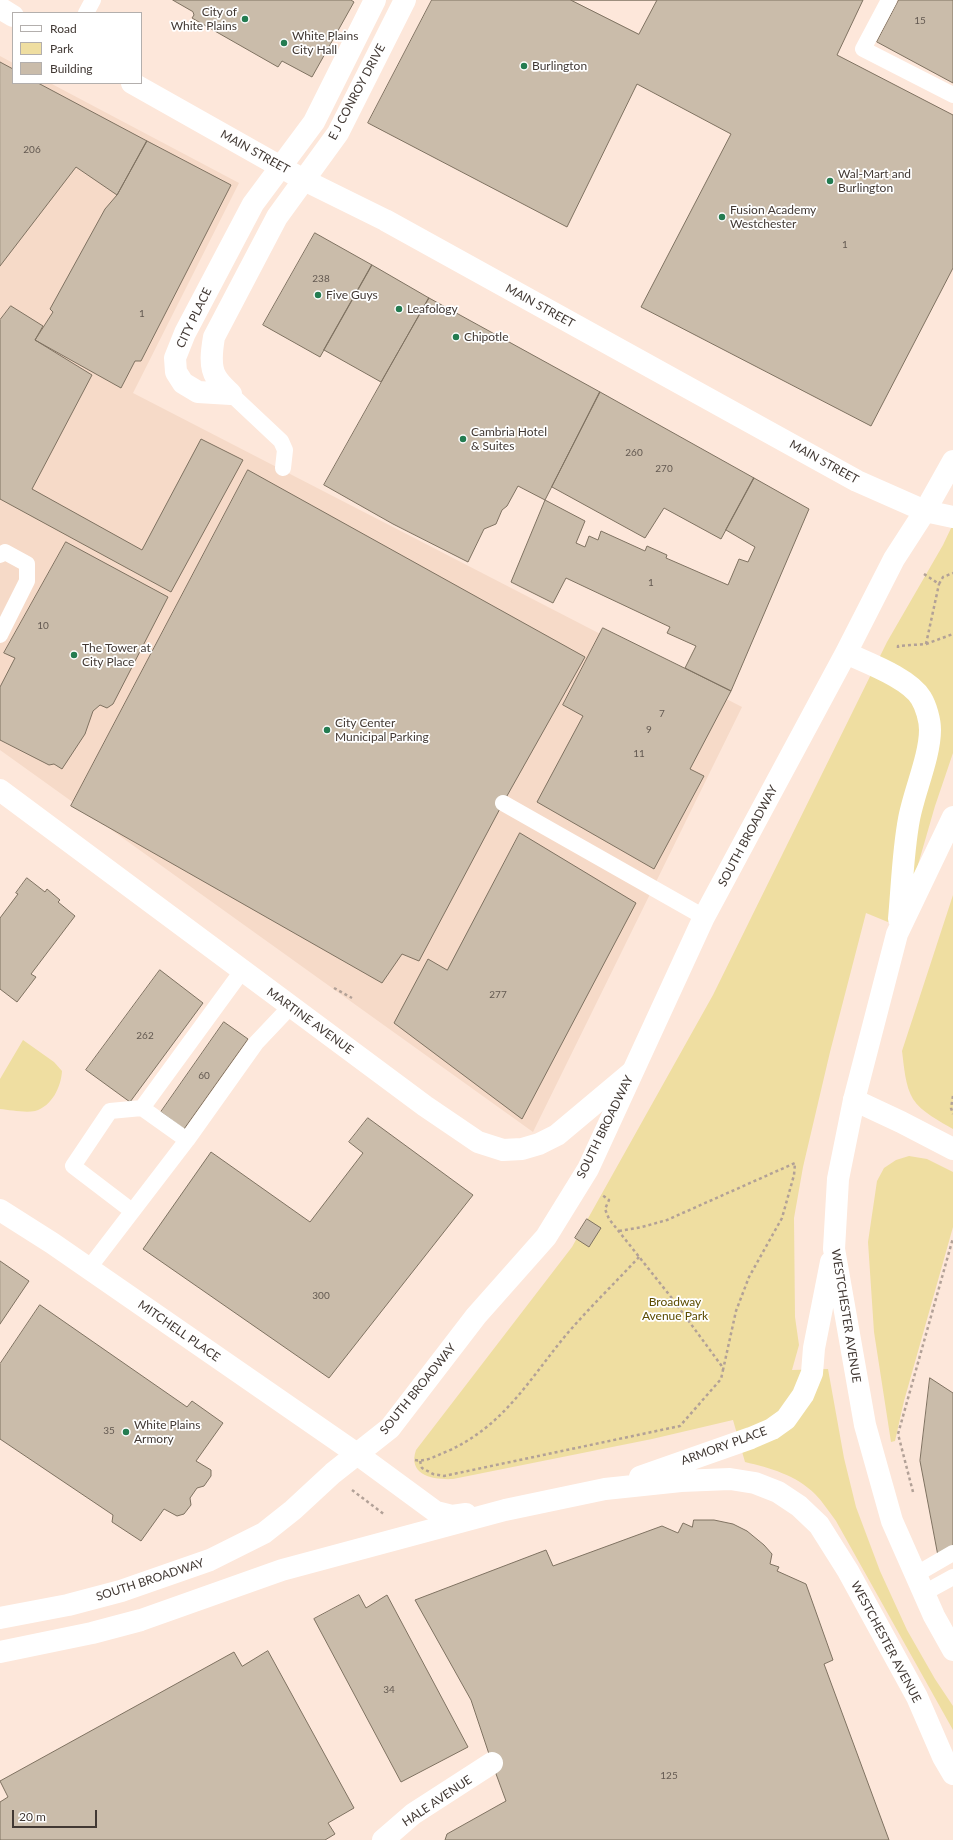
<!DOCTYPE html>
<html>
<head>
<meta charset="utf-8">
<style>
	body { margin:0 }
	#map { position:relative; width:953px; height:1840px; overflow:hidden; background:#fde7da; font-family:Lato,sans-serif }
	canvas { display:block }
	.legend { position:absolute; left:12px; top:12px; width:130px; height:72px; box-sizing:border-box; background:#fff; border:1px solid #b3afad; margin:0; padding:5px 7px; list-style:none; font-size:12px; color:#413833 }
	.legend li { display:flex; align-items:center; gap:8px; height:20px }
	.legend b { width:20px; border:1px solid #b3afad }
	.scale { position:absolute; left:12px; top:1810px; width:85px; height:18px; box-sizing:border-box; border:2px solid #413833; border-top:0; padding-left:5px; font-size:12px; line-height:14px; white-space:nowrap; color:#413833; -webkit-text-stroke:3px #fff; paint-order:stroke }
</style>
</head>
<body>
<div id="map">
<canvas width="953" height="1840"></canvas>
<ul class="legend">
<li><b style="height:5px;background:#fff"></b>Road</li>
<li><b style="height:11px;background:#efdea1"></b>Park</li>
<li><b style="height:11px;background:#cabcaa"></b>Building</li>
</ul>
<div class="scale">20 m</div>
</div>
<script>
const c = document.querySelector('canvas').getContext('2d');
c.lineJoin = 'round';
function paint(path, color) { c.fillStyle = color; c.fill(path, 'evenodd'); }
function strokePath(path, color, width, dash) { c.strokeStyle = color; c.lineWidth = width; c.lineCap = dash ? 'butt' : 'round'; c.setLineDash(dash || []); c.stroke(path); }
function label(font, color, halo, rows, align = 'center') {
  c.font = font + ' Lato,sans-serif'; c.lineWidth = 3.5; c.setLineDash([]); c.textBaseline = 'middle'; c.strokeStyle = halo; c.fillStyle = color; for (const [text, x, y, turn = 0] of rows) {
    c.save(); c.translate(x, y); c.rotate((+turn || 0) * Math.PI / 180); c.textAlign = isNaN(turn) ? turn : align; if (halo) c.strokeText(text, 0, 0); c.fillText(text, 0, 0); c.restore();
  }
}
const built = new Path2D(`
	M0,56l13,7v20h37l189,100 -106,210 609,314 -209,425 -533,-382z`);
const green = new Path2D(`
	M953,524v229l-18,53 -35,121 -34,-14 -36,139 -27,115 -9,51 1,99 4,28 -7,25 36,-1 16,89 12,49 24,64 27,59 28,49 18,27v24l-117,-209c-7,-9 -13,-19 -21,-27 -19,-19 -45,-26 -70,-32l-12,-42 -81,19 -199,40c-18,1 -46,-3 -37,-29l156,-203 141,-252 174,-353 56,-97z
	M953,895v234c-12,-7 -32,-17 -40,-30 -8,-13 -9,-33 -11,-48z
	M23,1040l31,22 8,9c-1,16 -10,35 -27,40 -10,2 -25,-1 -35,-2v-30z
	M909,1156l18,3 26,13v55l-49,174 -9,40 -4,1 -17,-110 -6,-90 9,-61 7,-13 12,-8z`);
const building = new Path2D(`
	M173,0h178l3,2 -42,75 -30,-16 -4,6 -86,-49 2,-3 -1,-3z
	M432,0h431l-26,55 116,60v153l-82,158 -230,-119 90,-173 -94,-50 -70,143 -199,-104z
	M571,0h86l-18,34z
	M899,0h54v83l-76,-41z
	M0,62l13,7v14h25l109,58 -30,54 -41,-28 -76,99z
	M147,141l84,44 -90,176h-6l-14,27 -86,-48 18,-28 -3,-3 55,-100 12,-14z
	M315,233l57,32 -52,92 -57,-32z
	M372,265l57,33 -48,84 -57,-32z
	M429,298l171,94 -55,108 -27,-14 -11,20 -5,4 -6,14 -12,5 -16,33 -75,-38 -69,-39z
	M11,306l32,20 -8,14 57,35 -60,114 110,61 59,-111 42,21 -72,132 -171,-93v-179z
	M600,392l154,86 -33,61 -57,-31 -19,30 -93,-51z
	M248,470l337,187 -82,146 -84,158 -17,-7 -20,29 -311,-177z
	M754,478l55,31 -78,182 -46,-23 11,-22 -29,-13 3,-6 -104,-49 -13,25 -42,-21 34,-82 40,21 -9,22 9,4 4,-11 9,4 3,-9 44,20 2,-5 20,9 -1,3 62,27 11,-26 9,3 7,-15 -29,-17z
	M66,542l102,55 -55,107 -6,4 -7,-3 -7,6 -8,23 -23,35 -8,-5 -5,1 -49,-25v-53l15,-29 -11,-5z
	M603,628l128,63 -41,78 14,7 -50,93 -117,-67 46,-86 -20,-11z
	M520,833l116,70 -114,216 -128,-96 34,-64 19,11z
	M27,878l18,14 2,-3 13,11 -2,2 17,14 -44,58 5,3 -19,25 -17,-13v-71l18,-24 -2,-1z
	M160,970l43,33 -73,99 -44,-32z
	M224,1022l24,17 -64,90 -23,-17z
	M368,1118l105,77 -144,183 -186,-129 68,-97 99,70 53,-69 -14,-11z
	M587,1219l14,9 -12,19 -14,-9z
	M0,1261l29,20 -29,43z
	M40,1305l147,102 5,-6 31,22 -27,38 15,9v6l-7,10 -7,2 -7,10 1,7 -7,9 -7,2 -13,-7 -23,32 -29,-19 1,-7 -113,-76v-75z
	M930,1378l23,15v154l-15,9 -18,-95z
	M694,1520h20l19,4 14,7 17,14 8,9 -2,10 9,3 -2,4 29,13 27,76 -9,4 65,176h-444l2,-6 59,-33 -14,-38 -21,-63 -56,-100 131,-50 7,16 109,-40 16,7 5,-10 9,4z
	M359,1595l7,13 21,-13 81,152 -67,35 -87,-163z
	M268,1651l86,157 -26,15 7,11 -10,6h-325v-38l8,-5 -8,-16 234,-129 8,14z`);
const path = new Path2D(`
	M924,574l15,10 4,-7 10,-4
	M926,644l27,-10
	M898,648v-2l28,-2 13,-60
	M334,988l18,10
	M953,1096l-2,12 2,6
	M619,1231l23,-4 25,-7 128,-57 -1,12 -12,43 -33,59 -13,34 -13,59
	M415,1460c10,2 19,-3 28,-7 59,-24 85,-72 123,-118 23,-27 49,-52 73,-78
	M420,1461l2,7 11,6 11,2 236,-50 41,-47 2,-9 -2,-5 -50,-68 -62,-78 -4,-10 4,-9 -7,-5
	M352,1490l33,25
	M913,1492l-15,-58 55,-196`);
const lane = new Path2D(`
	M889,0l-26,49 90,46
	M86,13l7,-13
	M231,394l50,47 4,9 -2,18
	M0,555l5,-3 22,12v17l-27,54
	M503,803l201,114
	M187,1140l-45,-32 100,-137
	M132,1211l-59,-45 37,-55 32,-3
	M89,1268l98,-128 69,-97 35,-37
	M915,1575l38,-22
	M924,1593l29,-16`);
const street = new Path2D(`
	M231,394l-33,-2 -15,-9 -7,-11 -1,-14 10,-25 68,-129 61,-82 61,-122
	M231,394c-5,-5 -12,-11 -15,-17 -7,-11 -4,-28 -2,-40l63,-120 61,-84 67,-133
	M854,1100l47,22 52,27`);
const secondary = new Path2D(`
	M0,790l425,316 53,36 25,8 19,-1 17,-5 18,-9 74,-62
	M0,1210l52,33 305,211
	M383,1840l30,-26 79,-51`);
const primary = new Path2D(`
	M0,8l13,8
	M132,83l172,97 81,40 472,261 68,30 28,6
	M846,653c21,10 63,25 75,45 5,8 9,22 9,32 0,26 -16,62 -21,89 -6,32 -7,67 -10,100
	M953,817l-56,117 -43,166 -16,79 -4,70 31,176 27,96 42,95 19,34
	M357,1454l79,58 16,4 14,-2
	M640,1477l111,-39 21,-9 14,-10 17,-24 9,-22 2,-25 17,-86
	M0,1618l68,-13 53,-14 89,-31 54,-27 29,-23 40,-37 57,-45 86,-112 70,-79 42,-68 116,-252 142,-264 48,-94 31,-48 28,-50
	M0,1652l92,-19 49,-13 141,-50 223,-60 100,-21 76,-8 49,-2 25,4 23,9 21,14 20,19 29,46 69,126 26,60 10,17`);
const markers = [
	[245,19,4,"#247c51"],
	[284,43,4,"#247c51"],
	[524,66,4,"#247c51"],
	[830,181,4,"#247c51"],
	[722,217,4,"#247c51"],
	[318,295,4,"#247c51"],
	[399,309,4,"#247c51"],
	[456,337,4,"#247c51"],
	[463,439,4,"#247c51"],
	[74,655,4,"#247c51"],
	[327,730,4,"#247c51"],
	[126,1432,4,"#247c51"]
];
const numberNames = [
	["15",920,21],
	["206",32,150],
	["1",845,245],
	["238",321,279],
	["1",142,314],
	["260",634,453],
	["270",664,469],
	["1",651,583],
	["10",43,626],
	["7",662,714],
	["9",649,730],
	["11",639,754],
	["277",498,995],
	["262",145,1036],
	["60",204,1076],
	["300",321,1296],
	["35",109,1431],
	["34",389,1690],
	["125",669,1776]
];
const poiNames = [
	["City of",237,12,"right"],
	["White Plains",237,26,"right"],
	["White Plains",292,36],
	["City Hall",292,50],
	["Burlington",532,66],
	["Wal-Mart and",838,174],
	["Burlington",838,188],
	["Fusion Academy",730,210],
	["Westchester",730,224],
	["Five Guys",326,295],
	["Leafology",407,309],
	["Chipotle",464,337],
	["Cambria Hotel",471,432],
	["& Suites",471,446],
	["The Tower at",82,648],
	["City Place",82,662],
	["City Center",335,723],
	["Municipal Parking",335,737],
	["White Plains",134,1425],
	["Armory",134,1439]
];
const streetNames = [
	["E J CONROY DRIVE",357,92,-62],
	["MAIN STREET",255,152,29],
	["MAIN STREET",540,306,29],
	["CITY PLACE",194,318,-64],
	["MAIN STREET",824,462,29],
	["SOUTH BROADWAY",748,836,-62],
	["MARTINE AVENUE",310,1021,36],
	["SOUTH BROADWAY",605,1127,-64],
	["WESTCHESTER AVENUE",846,1316,81],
	["MITCHELL PLACE",179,1331,35],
	["SOUTH BROADWAY",418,1389,-51],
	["ARMORY PLACE",724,1446,-20],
	["SOUTH BROADWAY",150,1580,-18],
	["WESTCHESTER AVENUE",886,1642,62],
	["HALE AVENUE",437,1801,-34]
];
const parkNames = [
	["Broadway",675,1302],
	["Avenue Park",675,1316]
];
paint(built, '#f6dac8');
paint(green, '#efdea1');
paint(building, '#cabcaa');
strokePath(building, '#7f7261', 1);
strokePath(path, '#b2a197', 2.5, [3, 3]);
strokePath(lane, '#fff', 16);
strokePath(street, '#fff', 22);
strokePath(secondary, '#fff', 22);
strokePath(primary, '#fff', 22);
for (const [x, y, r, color] of markers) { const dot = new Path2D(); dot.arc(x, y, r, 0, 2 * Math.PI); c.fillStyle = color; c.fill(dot); strokePath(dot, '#fff', 1.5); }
label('10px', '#635951', null, numberNames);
label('12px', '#413833', '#fff', poiNames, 'left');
label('12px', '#413833', '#fff', streetNames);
label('12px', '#5c4c00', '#fff', parkNames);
</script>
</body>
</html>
